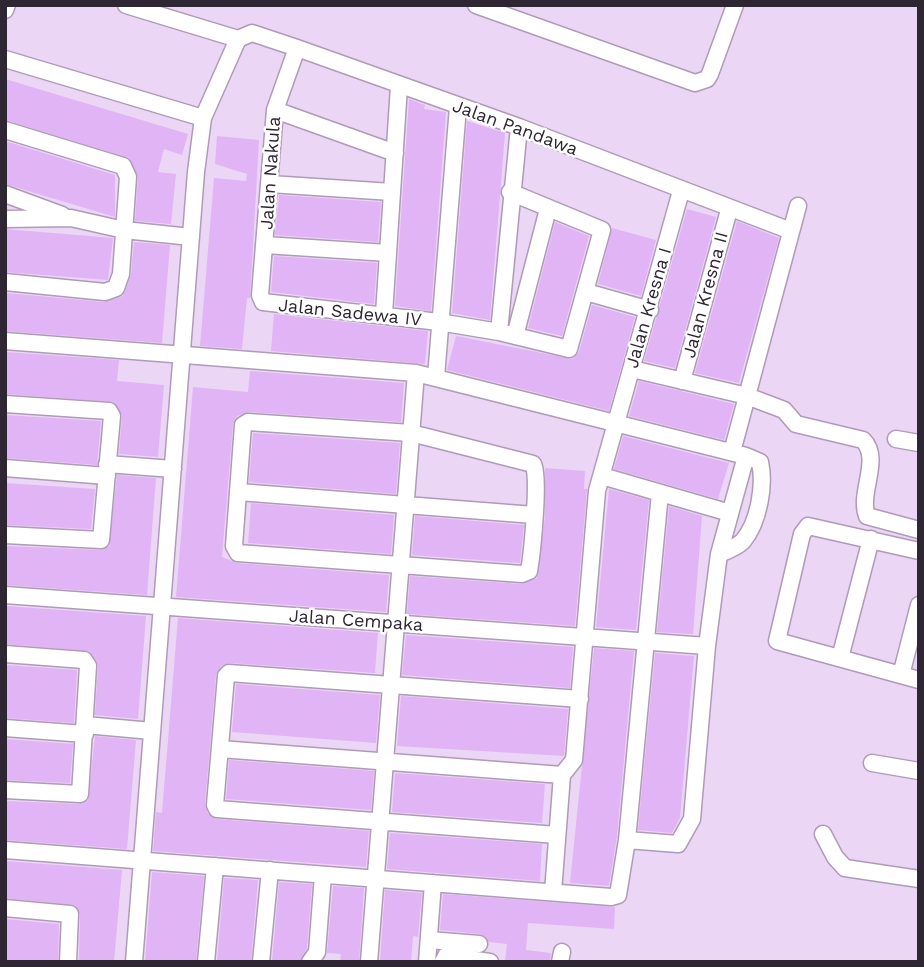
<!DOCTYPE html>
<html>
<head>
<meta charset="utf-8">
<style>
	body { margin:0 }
	#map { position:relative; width:924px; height:967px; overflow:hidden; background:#ecd6f5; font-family:"Work Sans",sans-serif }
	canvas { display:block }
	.frame { position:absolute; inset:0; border:7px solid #2e2632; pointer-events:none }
</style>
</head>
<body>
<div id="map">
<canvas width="924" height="967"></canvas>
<div class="frame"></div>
</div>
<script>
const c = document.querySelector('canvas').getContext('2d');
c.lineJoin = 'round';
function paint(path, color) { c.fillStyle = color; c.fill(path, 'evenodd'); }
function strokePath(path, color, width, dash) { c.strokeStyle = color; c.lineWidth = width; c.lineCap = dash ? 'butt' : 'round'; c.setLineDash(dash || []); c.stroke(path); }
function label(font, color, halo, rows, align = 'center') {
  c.font = font + ' "Work Sans",sans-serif'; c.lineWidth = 5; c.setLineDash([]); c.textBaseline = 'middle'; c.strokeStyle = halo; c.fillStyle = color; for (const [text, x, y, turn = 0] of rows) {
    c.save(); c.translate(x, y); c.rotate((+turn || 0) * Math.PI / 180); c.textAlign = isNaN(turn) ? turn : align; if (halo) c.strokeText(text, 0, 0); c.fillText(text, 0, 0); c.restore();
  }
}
const building = new Path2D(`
	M5,79l183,55 -6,21 -18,-6 -6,23 18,2 -5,50 -36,-3 3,-44 -9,-19 -124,-38z
	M409,99l16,6 -1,4 22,3 -15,199 -36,-5z
	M467,121l38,12 -15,187 -38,-7z
	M217,136l42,4 -9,158h-3l-5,51 -42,-3 14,-168 32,3 1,-7 -32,-10z
	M5,141l110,34v42l-110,-33z
	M279,195l102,7 -3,40 -103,-7z
	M687,209l29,8 -41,151 -31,-7z
	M737,221l42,17 -40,145 -44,-10z
	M555,222l34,14 -27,100 -34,-8z
	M612,228l44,12 -15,56 -43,-12z
	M5,229l108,9 -5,42 -103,-8z
	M134,242l36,3 -8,98 -157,-12v-38l99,9 19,-6 8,-21z
	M274,256l103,7 -3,41 -103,-12z
	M592,305l43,12 -26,94 -162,-41 9,-34 116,23 7,-7z
	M274,314l154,17 -3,33 -154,-13z
	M5,352l114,8 -2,21 47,4 -6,72 -39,-3 3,-38 -8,-14 -109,-8z
	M250,371l154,12 -3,39 -152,-10 -12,4 -4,8 -11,133 15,6 152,12 -3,37 -210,-15 17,-210 55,5z
	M639,381l95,23 -10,36 -95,-24z
	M5,415l96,6 -4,44 -92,-7z
	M253,433l147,10 -4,51 -147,-12z
	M623,436l106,27 -11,36 -104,-30z
	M545,468l40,3 -1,18h3l-12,137 -168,-12 3,-38 111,8 16,-6 8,-61z
	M117,475l39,3 -9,117 -142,-10v-39l95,4 9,-4z
	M5,483l90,6 -4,40 -86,-4z
	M609,489l40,11 -13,130 -40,-3z
	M251,503l143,12 -3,39 -143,-11z
	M669,506l33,10 -9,118 -36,-2z
	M415,516l109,9 -4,38 -108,-8z
	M5,606l141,10 -8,103 -43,-4 3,-49 -9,-15 -84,-7z
	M178,618l200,15 -3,40 -145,-10 -8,3 -6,9 -11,129 3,10 8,5 153,12 -3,36 -213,-16 3,-39 6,1z
	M406,635l167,12 -3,41 -168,-13z
	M594,648l40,3 -17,185 -8,50 -39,-3z
	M655,653l39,3 -14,162 -8,15 -34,-3z
	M5,665l72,5 -3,53 -69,-5z
	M236,684l144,11 -4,48 -144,-11z
	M401,696l167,13 -4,47 -167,-10z
	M95,736l41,4 -9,109 -122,-9v-39l74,3 9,-4z
	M5,739l68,5 -3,39 -65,-3z
	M229,760l145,11 -3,39 -145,-11z
	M395,773l150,11 -3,39 -150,-11z
	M390,833l152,11 -2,37 -153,-12z
	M5,861l117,9 -8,92h-35l1,-48 -5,-9 -70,-7z
	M152,872l52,4 -8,86h-51z
	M224,878l34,2 -7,82h-34z
	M279,882l33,2 -5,64 -7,14h-28z
	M333,886l31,2 -5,74h-19l1,-8 -14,-1z
	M385,890l37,3 -4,44 -5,-1 -2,26h-31z
	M443,894l172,13 -1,22 -86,-6 -2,27 25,3 -1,9h-45l2,-18 -18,-2 -9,-8 -40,-4z
	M5,919l54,5 -1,38h-53z`);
const minor = new Path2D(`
	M126,5l112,34
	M476,5l219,78 12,-4 3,-5 25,-69
	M5,10l2,-5
	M238,39l14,-6 45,15 222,79 272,104
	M297,48l-22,62 -15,185 3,7 176,20 60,10 70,17 33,-119 -92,-38
	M5,59l198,59
	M275,110l120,43
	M5,130l118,36 5,11 -7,97 -5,14 -11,4 -100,-10
	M270,184l122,8
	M5,194l57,21
	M5,219l66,-1 53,12 67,7
	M265,245l123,8
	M586,292l64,18
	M384,314l15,-228
	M499,332l20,-205
	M515,336l33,-127
	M5,341l411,32 330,83 -27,98 -12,92 -15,173 -14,25 -51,-4
	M632,369l115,27 37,14 12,14 67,16c19,19 -5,53 4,76l52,14
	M436,377l22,-270
	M682,381l47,-171
	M5,404l104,7 3,5 -11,124 -96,-5
	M248,422l163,11 122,31c7,13 -1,90 -4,107l-7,3 -284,-21 -4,-7 9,-121z
	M896,439l23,4
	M732,452l66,-246
	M107,464l66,5
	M5,468l102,8
	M602,476l128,37
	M239,492l295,23
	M919,551l-111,-25 -6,8 -25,107 142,39
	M719,554c8,-3 18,-7 24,-13 16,-19 22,-56 17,-79l-14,-6
	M5,595l702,51
	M5,654l79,6 4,6 -8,128 -75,-4
	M840,658l31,-119
	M901,675l18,-70
	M85,725l67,6
	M5,728l80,6
	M220,749l342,26 12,-15 23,-269 84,-300
	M872,763l47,8
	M823,834l12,23 10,11 74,11
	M557,835l-340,-26 -2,-4 11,-129 3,-3 351,26
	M5,850l606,47 7,-2 9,-55 33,-347
	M553,892l9,-117
	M5,908l65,6 -2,48
	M429,940l50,4
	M134,962l62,-790 7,-54 35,-79
	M206,962l9,-96
	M261,962l9,-92
	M310,962l7,-10 6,-77
	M369,962l47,-589
	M427,962l6,-79
	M443,962l3,-6 44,6
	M560,962l2,-10`);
const streetNames = [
	["Jalan Pandawa",515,128,20],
	["Jalan Nakula",271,173,-86],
	["Jalan Kresna II",706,295,-75],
	["Jalan Kresna I",649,308,-74],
	["Jalan Sadewa IV",350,313,6],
	["Jalan Cempaka",356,621,4]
];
paint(building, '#e1b4f5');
strokePath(minor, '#af9bb8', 19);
strokePath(minor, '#fff', 16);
label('18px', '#2e2632', '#fff', streetNames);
</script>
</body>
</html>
